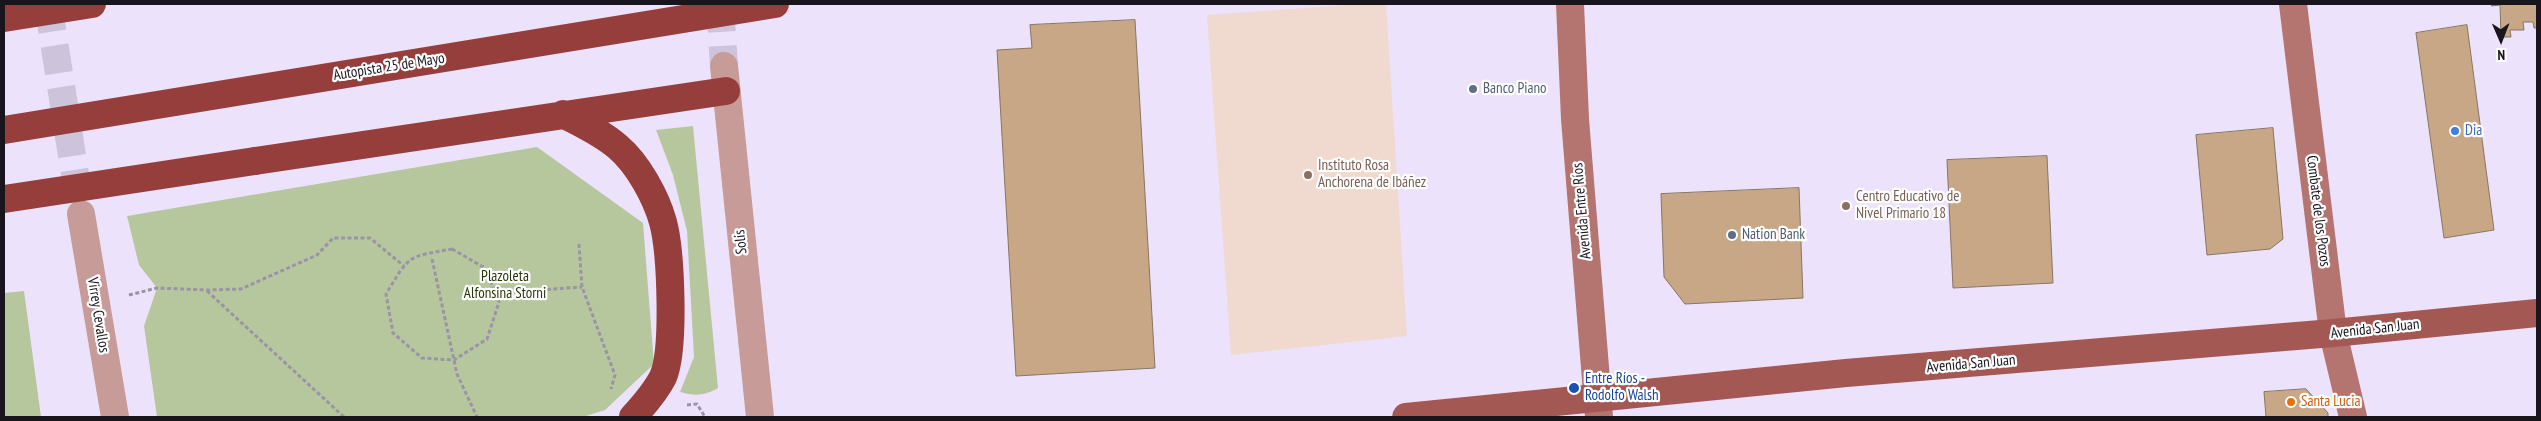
<!DOCTYPE html>
<html>
<head>
<meta charset="utf-8">
<style>
	body { margin:0 }
	#map { position:relative; width:2541px; height:421px; overflow:hidden; background:#ede2fc; font-family:"PT Sans Narrow",sans-serif }
	canvas { display:block }
	.frame { position:absolute; inset:0; border:5px solid #18151d; pointer-events:none }
	.north { position:absolute; left:2476px; top:15px; width:50px; height:50px; -webkit-text-stroke:4px #fff; paint-order:stroke; rotate:179deg; font-size:14px; font-weight:700; line-height:20px; text-align:center; color:#18151d }
	.north::after { content:''; display:block; margin:auto; width:18px; height:22px; background:#18151d; clip-path:polygon(50% 0,100% 100%,50% 72%,0 100%) }
</style>
</head>
<body>
<div id="map">
<canvas width="2541" height="421"></canvas>
<div class="frame"></div>
<div class="north">N</div>
</div>
<script>
const c = document.querySelector('canvas').getContext('2d');
c.lineJoin = 'round';
function paint(path, color) { c.fillStyle = color; c.fill(path, 'evenodd'); }
function strokePath(path, color, width, dash) { c.strokeStyle = color; c.lineWidth = width; c.lineCap = dash ? 'butt' : 'round'; c.setLineDash(dash || []); c.stroke(path); }
function label(font, color, halo, rows, align = 'center') {
  c.font = font + ' "PT Sans Narrow",sans-serif'; c.lineWidth = 4.5; c.setLineDash([]); c.textBaseline = 'middle'; c.strokeStyle = halo; c.fillStyle = color; for (const [text, x, y, turn = 0] of rows) {
    c.save(); c.translate(x, y); c.rotate((+turn || 0) * Math.PI / 180); c.textAlign = isNaN(turn) ? turn : align; if (halo) c.strokeText(text, 0, 0); c.fillText(text, 0, 0); c.restore();
  }
}
const education = new Path2D(`
	M1361,4h25l21,332 -176,19 -24,-340z`);
const green = new Path2D(`
	M693,126l25,262c-14,8 -23,8 -38,4l14,-35 -7,-126 -14,-56 -17,-45z
	M537,147l106,76 11,141 -49,46 -19,6 -17,1h-412l-13,-91 13,-38 -18,-23 -12,-49z
	M24,291l17,126h-37v-124z`);
const building = new Path2D(`
	M2492,4h45v24h-3l-1,-6h-10l1,8h-14l1,7h-10l-1,-32 -8,1z
	M1135,20l20,348 -139,8 -19,-326 35,-2 -2,-23z
	M2467,25l27,205 -50,8 -28,-205z
	M2273,128l10,111 -13,10 -63,6 -11,-120z
	M2047,156l6,127 -100,5 -6,-128z
	M1799,188l4,110 -118,6 -21,-27 -3,-83z
	M2306,389l22,24v4h-62l-2,-25z`);
const streetTunnel = new Path2D(`
	M48,4l33,208
	M720,4l4,62`);
const path = new Path2D(`
	M579,244l3,43 33,88 -4,14
	M452,249l33,19 14,34 -12,37 -33,21 -32,-2 -29,-25 -7,-39c24,-39 20,-37 66,-45z
	M432,259l25,115 20,43
	M207,291l137,126
	M495,293l87,-6
	M129,295l28,-7 50,2 34,-1 76,-34 16,-17h37l34,28
	M687,405l10,-1 8,13`);
const street = new Path2D(`
	M724,66l36,351
	M81,214l34,203`);
const secondary = new Path2D(`
	M1570,4l5,115 24,298
	M2293,4l40,329 20,84`);
const primary = new Path2D(`
	M1406,417l440,-44 487,-40 204,-20`);
const highway = new Path2D(`
	M563,114c19,10 39,19 55,33 20,17 38,50 45,75 8,30 12,128 0,155 -7,14 -20,29 -30,40
	M255,161l471,-70`);
const highwayBridge = new Path2D(`
	M4,18l88,-14
	M4,130l771,-126
	M4,199l251,-38`);
const markers = [
	[1473,89,5,"#5c6f8a"],
	[2455,131,5,"#3f7fe0"],
	[1308,175,5,"#8d6e63"],
	[1846,206,5,"#8d6e63"],
	[1732,235,5,"#5c6f8a"],
	[1574,388,6,"#1a4fb4"],
	[2291,402,5,"#e8710a"]
];
const streetNames = [
	["Autopista 25 de Mayo",389,67,-9],
	["Avenida Entre Ríos",1582,211,-95],
	["Combate de los Pozos",2318,211,83],
	["Solís",741,242,-96],
	["Virrey Cevallos",98,315,81],
	["Avenida San Juan",2375,329,-6],
	["Avenida San Juan",1971,364,-5]
];
const serviceNames = [
	["Banco Piano",1483,89],
	["Nation Bank",1742,235]
];
const shopNames = [
	["Dia",2465,131]
];
const educationNames = [
	["Instituto Rosa",1318,166],
	["Anchorena de Ibáñez",1318,183],
	["Centro Educativo de",1856,197],
	["Nivel Primario 18",1856,214]
];
const parkNames = [
	["Plazoleta",505,277],
	["Alfonsina Storni",505,294]
];
const transitNames = [
	["Entre Ríos -",1585,379],
	["Rodolfo Walsh",1585,396]
];
const foodNames = [
	["Santa Lucia",2301,402]
];
paint(education, '#f0d9ce');
paint(green, '#b6c79e');
paint(building, '#c7a785');
strokePath(building, '#877561', 1);
strokePath(streetTunnel, '#cdc3db', 28, [28, 14]);
strokePath(path, '#9b93a6', 3, [4, 2.5]);
strokePath(street, '#c79b97', 28);
strokePath(secondary, '#b4746f', 28);
strokePath(primary, '#a45853', 28);
strokePath(highway, '#963e3b', 28);
strokePath(highwayBridge, '#963e3b', 28);
for (const [x, y, r, color] of markers) { const dot = new Path2D(); dot.arc(x, y, r, 0, 2 * Math.PI); c.fillStyle = color; c.fill(dot); strokePath(dot, '#fff', 2); }
label('15px', '#18151d', '#fff', streetNames);
label('15px', '#4e5e75', '#fff', serviceNames, 'left');
label('15px', '#366cbe', '#fff', shopNames, 'left');
label('15px', '#785e54', '#fff', educationNames, 'left');
label('15px', '#283707', '#fff', parkNames);
label('15px', '#164399', '#fff', transitNames, 'left');
label('15px', '#c56008', '#fff', foodNames, 'left');
</script>
</body>
</html>
